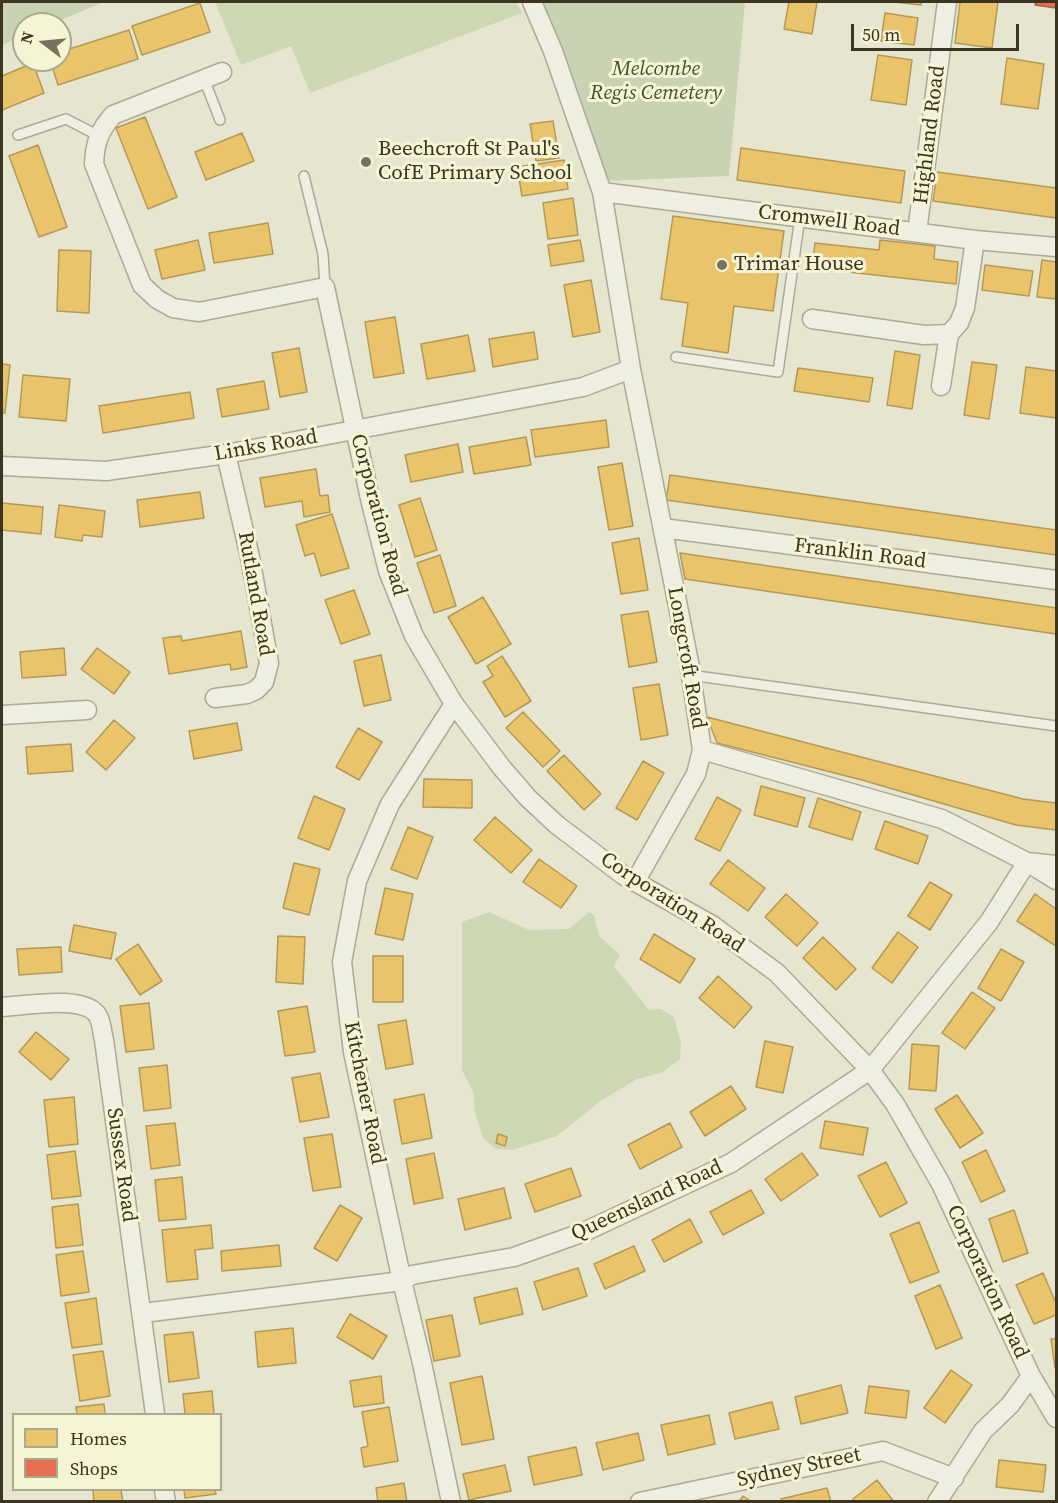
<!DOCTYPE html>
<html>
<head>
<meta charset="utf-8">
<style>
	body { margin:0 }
	#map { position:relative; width:1058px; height:1503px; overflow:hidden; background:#e5e5d0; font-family:"Source Serif 4",serif }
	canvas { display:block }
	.frame { position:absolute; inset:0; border:3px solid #3a3420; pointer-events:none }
	.legend { position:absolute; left:12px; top:1413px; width:210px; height:78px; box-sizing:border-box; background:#f5f5d6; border:2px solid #aaa88d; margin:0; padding:8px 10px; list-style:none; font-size:18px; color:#3a3420 }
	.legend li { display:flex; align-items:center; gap:12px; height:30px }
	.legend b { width:30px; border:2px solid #aaa88d }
	.north { position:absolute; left:12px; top:12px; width:60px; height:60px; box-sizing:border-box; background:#f5f5d6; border:2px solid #aaa88d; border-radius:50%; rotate:286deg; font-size:16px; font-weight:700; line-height:24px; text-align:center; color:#3a3420 }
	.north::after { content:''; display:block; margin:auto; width:21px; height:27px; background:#76725e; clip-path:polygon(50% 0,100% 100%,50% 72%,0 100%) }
	.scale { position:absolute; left:851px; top:24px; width:168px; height:27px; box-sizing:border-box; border:3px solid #3a3420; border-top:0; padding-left:8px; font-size:18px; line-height:21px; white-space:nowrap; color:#3a3420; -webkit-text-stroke:4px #f5f5d6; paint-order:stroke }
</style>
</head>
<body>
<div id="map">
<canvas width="1058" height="1503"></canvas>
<div class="frame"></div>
<ul class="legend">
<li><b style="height:16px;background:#e9c46a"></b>Homes</li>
<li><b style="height:16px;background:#e76f51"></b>Shops</li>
</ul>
<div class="north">N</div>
<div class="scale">50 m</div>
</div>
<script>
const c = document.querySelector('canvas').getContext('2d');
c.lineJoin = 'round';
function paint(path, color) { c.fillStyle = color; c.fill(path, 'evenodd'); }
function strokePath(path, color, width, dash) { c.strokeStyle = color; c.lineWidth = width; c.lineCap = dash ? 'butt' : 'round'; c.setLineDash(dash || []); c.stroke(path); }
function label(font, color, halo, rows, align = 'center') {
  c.font = font + ' "Source Serif 4",serif'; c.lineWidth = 6; c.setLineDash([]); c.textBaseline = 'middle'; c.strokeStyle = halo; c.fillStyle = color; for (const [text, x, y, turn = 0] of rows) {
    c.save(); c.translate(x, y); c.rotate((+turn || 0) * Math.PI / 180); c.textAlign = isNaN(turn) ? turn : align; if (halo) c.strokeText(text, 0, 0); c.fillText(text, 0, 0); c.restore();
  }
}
const green = new Path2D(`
	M215,2h301l6,11 -212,80 -19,-47 -50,19z
	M489,912l40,18 40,-1 20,-17 5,3 5,21 21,19 -6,11 35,44 12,-1 13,8 7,27 -1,15 -19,14 -24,6 -38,23 -42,34 -45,14 -16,-1 -13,-11 -8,-26 -2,-20 -11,-22v-148z`);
const cemetery = new Path2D(`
	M2,2h102l-53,22h-27v12l-22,9z
	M540,2h205l-16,174 -124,5z`);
const homes = new Path2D(`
	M789,2h28l-5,32 -28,-5z
	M894,2h27v3z
	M960,2h38l-6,46 -37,-5z
	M200,3l10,29 -68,23 -10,-29z
	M885,13l33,5 -4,27 -33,-4z
	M129,30l9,29 -80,26 -8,-25h10v-8z
	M878,55l34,5 -6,45 -35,-5z
	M1007,58l37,6 -6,45 -37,-5z
	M33,63l11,30 -42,17v-34z
	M145,117l32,80 -29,12 -32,-81z
	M553,121l6,37 -23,3 -6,-37z
	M242,133l12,28 -48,19 -11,-28z
	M38,145l29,82 -28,10 -30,-81z
	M741,148l164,23 -4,32 -164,-23z
	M564,160l4,29 -46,7 -5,-29z
	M937,172l119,16v30l-123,-17z
	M573,198l5,37 -30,4 -5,-36z
	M673,216l111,15 -11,80 -39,-5 -6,47 -46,-7 6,-43 -27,-4z
	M268,223l5,31 -59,9 -5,-30z
	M198,240l7,30 -43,9 -7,-29z
	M580,240l4,21 -33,5 -3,-21z
	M880,240l55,6 -1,13 24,3 -2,22 -144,-16 3,-25 64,7z
	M59,250l32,1 -2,62 -32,-2z
	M1042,260l14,2v37l-19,-2z
	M985,265l48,6 -4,25 -47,-6z
	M591,280l9,52 -27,5 -9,-52z
	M395,317l9,56 -30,5 -9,-56z
	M534,332l4,27 -45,8 -4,-28z
	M468,335l7,36 -48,8 -6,-35z
	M299,348l8,44 -27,5 -8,-44z
	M895,351l25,4 -8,54 -25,-4z
	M972,362l25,3 -8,54 -25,-4z
	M2,364l8,1 -5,48h-3z
	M1026,367l30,4v47l-36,-5z
	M798,368l75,10 -4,24 -75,-11z
	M23,375l47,4 -4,42 -47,-4z
	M264,381l5,28 -47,8 -5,-28z
	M190,392l4,26 -91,15 -4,-27z
	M606,420l3,27 -74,10 -4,-27z
	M526,437l5,28 -57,9 -5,-27z
	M458,444l5,28 -52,10 -6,-27z
	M622,463l11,63 -24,4 -11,-63z
	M316,469l4,27 8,-1 2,17 -26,5 -2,-16 -37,6 -5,-29z
	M670,475l386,55v25l-390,-55z
	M200,492l4,26 -64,9 -3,-27z
	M420,498l17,52 -22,7 -16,-52z
	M2,503l41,4 -2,27 -39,-4z
	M59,505l46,6 -3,26 -19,-2 -1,6 -27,-4z
	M332,514l17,54 -28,8 -7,-23 -9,3 -9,-31z
	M639,538l9,52 -27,4 -9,-51z
	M680,553l376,55v26l-371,-55z
	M440,555l16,51 -22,7 -17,-50z
	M354,590l16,44 -29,10 -16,-44z
	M483,597l28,47 -35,20 -28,-47z
	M648,611l9,51 -28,5 -8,-52z
	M241,631l6,36 -16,3 -1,-6 -61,10 -6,-36 18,-2 1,5z
	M64,648l2,27 -44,3 -2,-26z
	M97,648l33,24 -16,22 -33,-25z
	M381,655l10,45 -27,6 -10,-45z
	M502,656l29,45 -26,16 -22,-35 10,-6 -6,-10z
	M659,684l9,51 -27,5 -8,-52z
	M523,712l37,39 -17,16 -37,-39z
	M707,717l316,82 33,4v27l-40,-5 -154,-45 -145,-37z
	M114,720l21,18 -29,32 -20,-18z
	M237,723l5,27 -48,9 -5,-28z
	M358,728l24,14 -23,38 -23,-13z
	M71,744l2,27 -45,3 -2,-27z
	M564,755l37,39 -17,16 -37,-39z
	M643,761l21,12 -27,47 -21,-12z
	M424,779l48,1v28l-49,-1z
	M761,786l44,12 -8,29 -43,-12z
	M314,796l31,13 -16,41 -31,-12z
	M717,797l24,13 -21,41 -25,-12z
	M818,798l43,14 -9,28 -43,-13z
	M495,817l37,33 -21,23 -37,-33z
	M885,821l43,15 -10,28 -43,-15z
	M408,827l25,10 -16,42 -26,-10z
	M539,859l38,27 -16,22 -38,-26z
	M728,860l37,28 -17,23 -38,-27z
	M294,863l26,6 -11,46 -26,-7z
	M930,882l22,13 -22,35 -22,-14z
	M385,888l28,6 -10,46 -28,-6z
	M786,894l32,29 -21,23 -32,-29z
	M1035,894l21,15v37l-39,-25z
	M74,925l42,8 -5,26 -42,-8z
	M898,932l20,15 -26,36 -20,-15z
	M654,934l41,25 -15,24 -40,-24z
	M278,936l27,1 -2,47 -27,-2z
	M823,937l33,32 -20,21 -33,-32z
	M138,944l24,37 -22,14 -24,-36z
	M61,947l1,25 -43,3 -2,-26z
	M1001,949l23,13 -23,39 -23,-13z
	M373,956h30v46h-30z
	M718,976l34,31 -18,21 -35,-30z
	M972,992l23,16 -30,41 -23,-16z
	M149,1003l5,46 -28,3 -6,-46z
	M307,1006l8,46 -30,4 -7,-45z
	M406,1020l7,44 -27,5 -8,-44z
	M36,1032l33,27 -18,21 -32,-28z
	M765,1041l28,6 -10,46 -27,-6z
	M912,1044l27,2 -3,45 -27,-2z
	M167,1065l4,43 -27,3 -5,-43z
	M320,1073l9,44 -29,5 -8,-44z
	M731,1086l15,23 -41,27 -15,-24z
	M424,1094l8,44 -30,6 -8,-44z
	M957,1095l26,38 -23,15 -25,-39z
	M74,1097l4,47 -29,3 -5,-47z
	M825,1121l43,7 -5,27 -43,-7z
	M175,1123l5,42 -29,4 -5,-43z
	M670,1123l12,24 -42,22 -12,-24z
	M332,1134l9,53 -28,4 -9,-53z
	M498,1134l9,3 -2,9 -9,-3z
	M986,1150l19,41 -24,11 -19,-40z
	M75,1151l6,45 -29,3 -5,-44z
	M434,1153l9,45 -29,6 -8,-45z
	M802,1153l16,22 -37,26 -16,-22z
	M886,1162l21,41 -27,14 -22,-41z
	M571,1168l10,28 -46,16 -10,-28z
	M182,1177l4,42 -27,2 -4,-41z
	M504,1188l7,30 -46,12 -7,-31z
	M751,1190l13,23 -41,22 -13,-23z
	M78,1204l5,41 -27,3 -4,-41z
	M340,1205l22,13 -25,43 -23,-13z
	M1014,1210l14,43 -25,9 -14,-43z
	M690,1219l12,23 -38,20 -12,-22z
	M919,1222l20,50 -29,11 -20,-49z
	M211,1225l2,23 -18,2 3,29 -31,3 -5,-52z
	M279,1245l2,21 -59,5 -1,-20z
	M634,1246l11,25 -40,18 -11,-25z
	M83,1251l6,41 -28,4 -5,-41z
	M578,1268l9,28 -44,14 -9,-28z
	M1043,1273l13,30v12l-22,9 -18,-39z
	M940,1285l22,53 -26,11 -21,-53z
	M517,1288l6,26 -43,10 -6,-26z
	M96,1298l6,46 -30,4 -7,-45z
	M350,1314l37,22 -14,23 -36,-22z
	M452,1315l8,41 -26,5 -8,-41z
	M293,1328l3,35 -38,4 -3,-35z
	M193,1332l6,46 -30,4 -5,-47z
	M1051,1339h5v29h-1z
	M103,1351l7,45 -30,5 -7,-46z
	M951,1370l21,15 -27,38 -21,-15z
	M381,1376l3,27 -30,4 -4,-26z
	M482,1376l12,63 -32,6 -12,-62z
	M841,1385l7,28 -47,11 -6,-27z
	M869,1386l40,5 -3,27 -41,-5z
	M212,1391l2,23h-29l-2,-20z
	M772,1402l7,27 -44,10 -6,-26z
	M104,1404l1,10h-28l-1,-7z
	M389,1407l9,54 -34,6 -3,-19 7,-2 -6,-34z
	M709,1415l6,29 -47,11 -7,-30z
	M638,1433l6,27 -41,10 -7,-27z
	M576,1447l6,28 -48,10 -6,-28z
	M999,1460l47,5 -3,27 -47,-5z
	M505,1465l6,26 -42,9 -6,-26z
	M877,1480l17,22h-39l-2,-3z
	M404,1483l3,19h-29l-2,-14z
	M827,1488l4,14h-49l-1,-3z
	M93,1490h28l2,12h-29z
	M184,1490h31l1,4 -31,4z
	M743,1496l9,6h-13z`);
const shops = new Path2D(`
	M1036,2h20v6l-21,-3z`);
const lane = new Path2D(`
	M204,79l16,41
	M18,135l48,-16 33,17
	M304,176l19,78 2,33
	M676,357l102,15 22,-155
	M690,675l366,51`);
const street = new Path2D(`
	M532,2l21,49 49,141 29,177 58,293 13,88 240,69 85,43 29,18
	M222,72l-109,43c-14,16 -18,28 -19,49l48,121 15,14 16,9 26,4 126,-25 45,212 18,72 26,65 40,68 48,64 26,30 29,27 66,50 89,50 65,48 93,97 25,34 46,80 90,192 25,42
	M602,192l373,48 81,7
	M917,232l30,-230
	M812,319l112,16 25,-1 10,-11 6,-15 10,-68
	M941,386l8,-52
	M2,466l104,5 120,-17 357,-67 48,-18
	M663,528l393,52
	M215,698l32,-4 9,-4 8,-8 5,-19 -19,-106 -24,-103
	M2,715l85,-5
	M635,882l61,-108 6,-24
	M2,1007c22,-1 83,-13 96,9 4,7 4,17 6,24l51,374
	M143,1313l259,-32 10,-6 102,-18 70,-25 147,-69 139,-93 119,-148 38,-60 29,3
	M164,1490l2,12
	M451,1502l-29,-139 -20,-82 -49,-229 -11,-90 15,-81 33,-77 64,-100
	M640,1502l243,-51 71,27
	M937,1502l46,-71 27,-26 21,-29`);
const markers = [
	[366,162,6,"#76725e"],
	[722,265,6,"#76725e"]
];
const parkNames = [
	["Melcombe",656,70],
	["Regis Cemetery",656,94]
];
const streetNames = [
	["Highland Road",930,135,-83],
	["Cromwell Road",829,221,7],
	["Links Road",266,446,-10],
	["Corporation Road",378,515,75],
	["Franklin Road",860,554,7],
	["Rutland Road",255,594,80],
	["Longcroft Road",686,658,80],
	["Corporation Road",672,903,33],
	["Kitchener Road",364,1093,79],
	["Sussex Road",121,1165,82],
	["Queensland Road",647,1201,-25],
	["Corporation Road",987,1282,65],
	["Sydney Street",799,1468,-12]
];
const poiNames = [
	["Beechcroft St Paul's",378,150],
	["CofE Primary School",378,174],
	["Trimar House",734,265]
];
paint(green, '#cdd7b3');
paint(cemetery, '#c9d2b2');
paint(homes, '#e9c46a');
strokePath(homes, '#b49954', 1.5);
paint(shops, '#e76f51');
strokePath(shops, '#b35d42', 1.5);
strokePath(lane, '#aba998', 12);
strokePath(street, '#aba998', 21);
strokePath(lane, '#eeeee1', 9);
strokePath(street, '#eeeee1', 18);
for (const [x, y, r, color] of markers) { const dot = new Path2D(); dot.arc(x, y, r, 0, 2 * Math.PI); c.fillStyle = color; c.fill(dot); strokePath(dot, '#f5f5d6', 2); }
label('italic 21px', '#3e5627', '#f5f5d6', parkNames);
label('21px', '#3a3420', '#f5f5d6', streetNames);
label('21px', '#3a3420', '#f5f5d6', poiNames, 'left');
</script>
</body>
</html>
